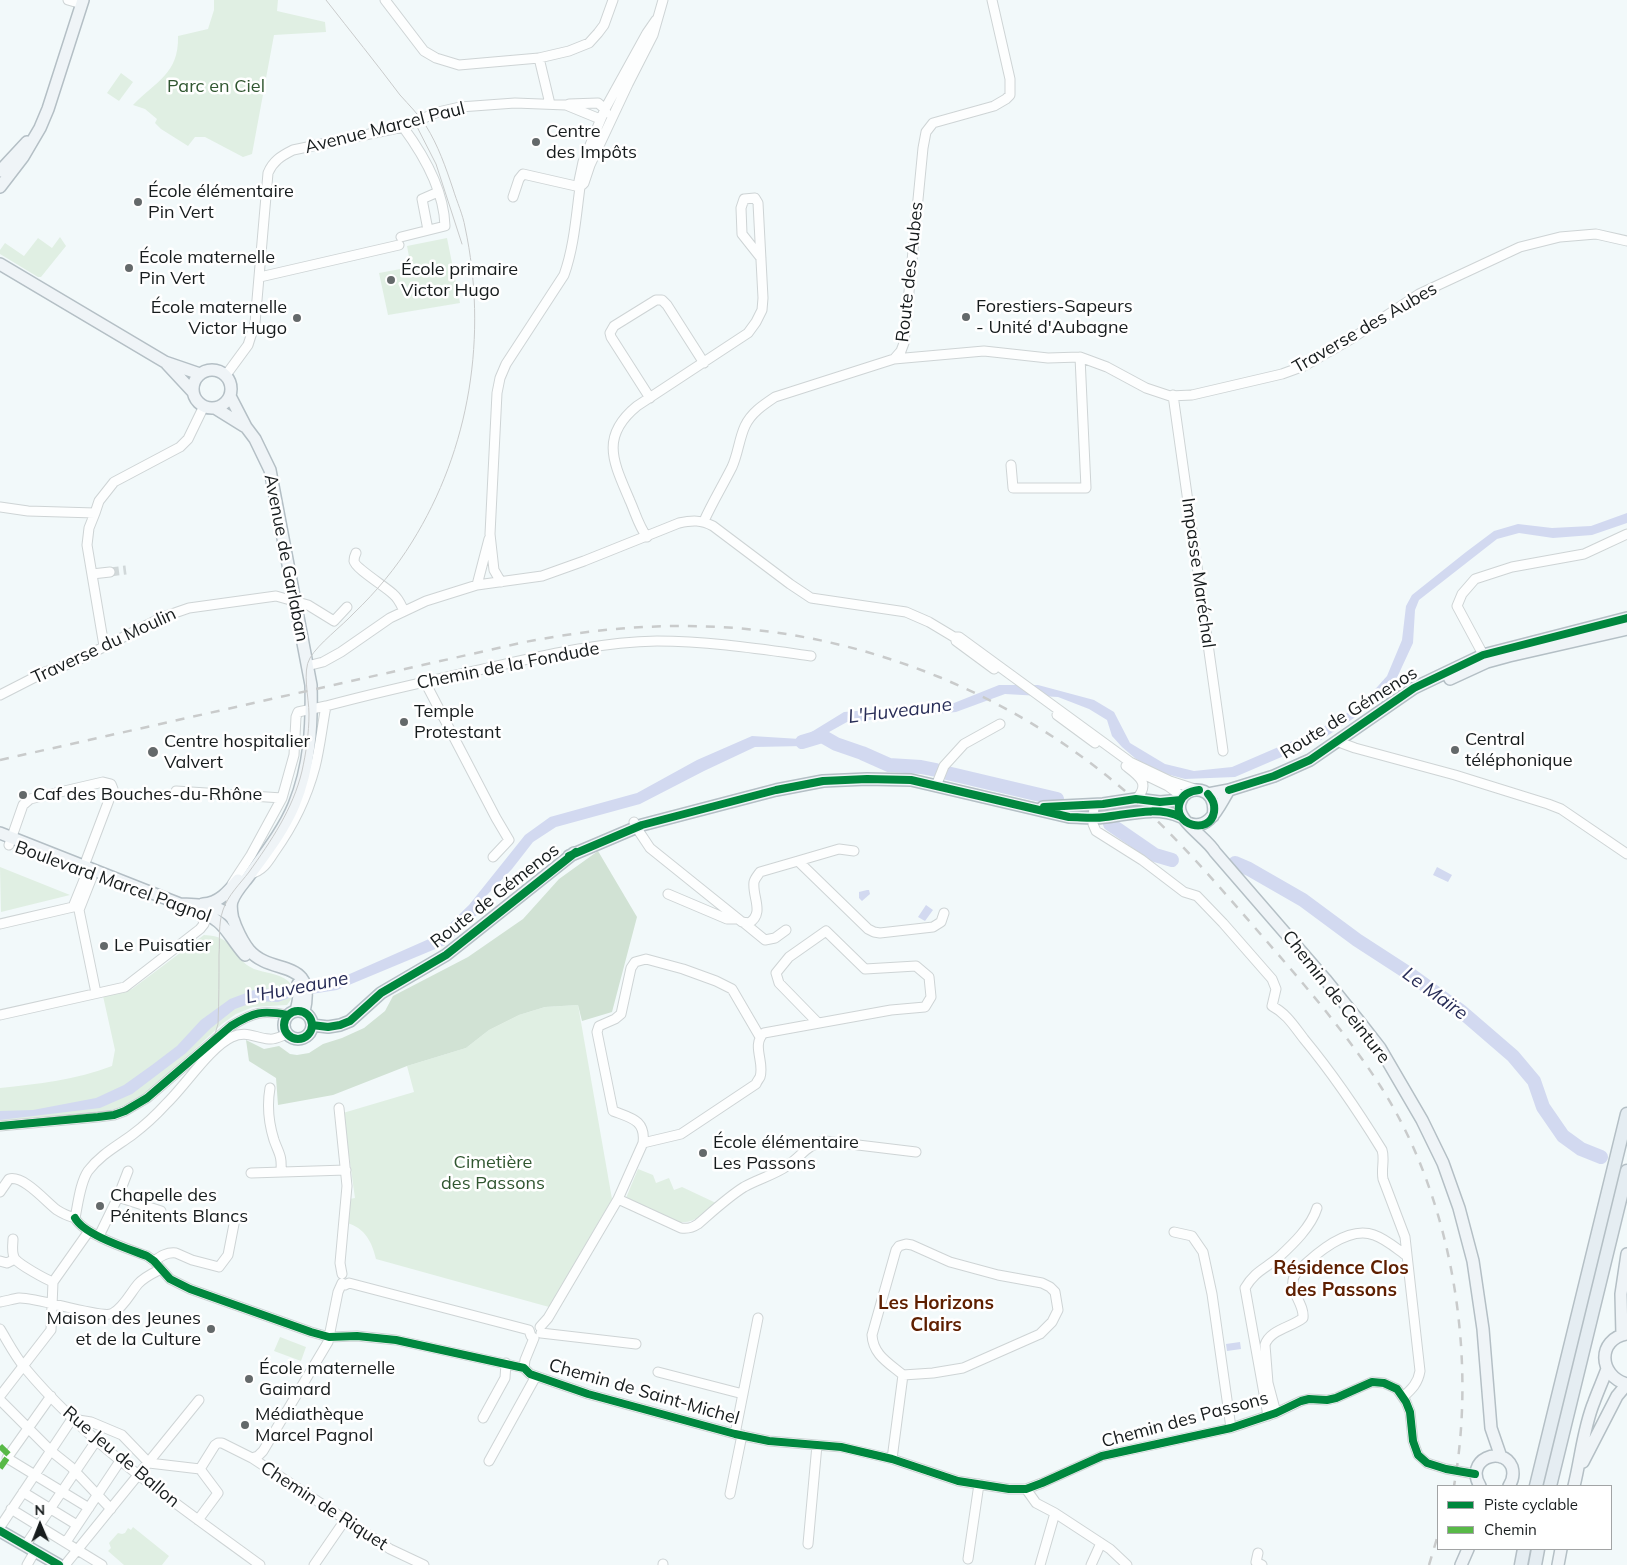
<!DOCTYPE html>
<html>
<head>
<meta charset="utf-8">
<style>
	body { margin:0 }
	#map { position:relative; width:1627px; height:1565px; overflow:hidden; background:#f2f9fa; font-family:Mulish,sans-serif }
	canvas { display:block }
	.legend { position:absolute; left:1437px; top:1485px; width:175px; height:65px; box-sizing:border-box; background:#fff; border:1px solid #a2a4a5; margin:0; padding:6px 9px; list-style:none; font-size:15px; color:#171c1d }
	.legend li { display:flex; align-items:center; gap:10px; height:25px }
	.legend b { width:25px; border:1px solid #a2a4a5 }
	.north { position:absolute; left:15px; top:1500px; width:50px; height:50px; -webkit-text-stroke:4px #fff; paint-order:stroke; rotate:359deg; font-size:14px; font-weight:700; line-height:20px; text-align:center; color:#171c1d }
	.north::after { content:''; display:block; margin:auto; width:18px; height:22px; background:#171c1d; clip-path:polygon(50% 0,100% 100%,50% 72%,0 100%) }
</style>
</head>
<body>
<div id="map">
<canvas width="1627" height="1565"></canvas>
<ul class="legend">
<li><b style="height:6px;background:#00873e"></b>Piste cyclable</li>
<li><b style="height:6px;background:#58b947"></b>Chemin</li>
</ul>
<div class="north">N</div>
</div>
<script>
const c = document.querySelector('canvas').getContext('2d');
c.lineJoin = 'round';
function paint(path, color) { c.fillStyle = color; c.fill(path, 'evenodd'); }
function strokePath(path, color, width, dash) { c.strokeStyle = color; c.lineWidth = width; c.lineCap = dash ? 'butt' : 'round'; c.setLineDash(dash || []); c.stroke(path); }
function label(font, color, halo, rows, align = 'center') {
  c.font = font + ' Mulish,sans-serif'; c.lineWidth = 5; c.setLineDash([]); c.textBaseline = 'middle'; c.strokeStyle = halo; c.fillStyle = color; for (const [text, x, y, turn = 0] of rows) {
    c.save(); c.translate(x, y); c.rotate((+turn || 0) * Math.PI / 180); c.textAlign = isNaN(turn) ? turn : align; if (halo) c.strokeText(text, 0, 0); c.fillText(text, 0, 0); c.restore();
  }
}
const green = new Path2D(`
	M214,0h64l-1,11 48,11 1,10 -52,3 -22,119 -9,3 -38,-20h-10l-7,9 -27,-17 -6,-6 2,-4 -12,-10 -12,-4c23,-24 46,-31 45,-69l30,-7 6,-19z
	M121,73l12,9 -14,19 -12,-8z
	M60,237l6,9 -25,31h-3l-38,-23v-4l5,-7 19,13 14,-18 14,10z
	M447,238l13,65 -72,12 -9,-42 32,-6 -4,-21z
	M0,867l70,28 -69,17z
	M204,935c33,1 26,23 50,34 11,4 24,4 34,12 4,4 5,8 6,14l-7,10 -34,2 -17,7 -14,10 -44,41 -40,35 -23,9 -27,6 -88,9v-36c38,-4 76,-8 112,-22l3,-16 -12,-54 29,-7z
	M578,1005l34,194 -63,108 -173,-48c-4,-17 -11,-31 -29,-36l2,-24 6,-1 -12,-85 71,-21 -7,-26 59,-18 23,-18 30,-15 26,-8z
	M638,1169l15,6 3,8 13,-5 5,12 8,-3 34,16c-13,11 -23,23 -41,18l-49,-23z
	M280,1337l26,10 -5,14 -27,-10z
	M133,1527l36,29 -7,9h-38l-16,-14 3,-3 -2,-5 9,-10 4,1 3,-1 3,-5 3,2z`);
const forest = new Path2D(`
	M598,851l39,66 -25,95 -30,9 -4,-16 -33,2 -26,8 -30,15 -23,18 -59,18 -74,29 -55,10 -2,-27 -27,-17 -3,-21 18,9 15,-3 11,8 7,1 12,-2 14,-9 19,-6 22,-10 21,-17 8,-15 75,-39 55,-38 36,-40z`);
const water = new Path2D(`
	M1627,513v10l-35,12 -39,3 -34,-5 -22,6 -78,61 -4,10 -2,33 -18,39 -32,30 -42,28 -86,37 -50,2 -15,-4 -17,-6 -17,-10 -14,-12 -10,-11 -5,-16 -18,-11 -31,-12 -53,-3 -49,18 -109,10 -43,24 -49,1 -51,24 -64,33 -84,23 -23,15 -21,27 -25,26 -8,18 -34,32 -108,45 -45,7 -14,5 -21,-1 -22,8 -24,19 -25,25 -54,41 -32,14 -100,12v-9l33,-1 63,-12 28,-13 28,-20 25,-19 24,-26 29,-21 24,-9 21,-2 16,1 45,-9 102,-45 31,-30 56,-70 25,-18 87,-24 60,-33 55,-24 48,3 44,-27 110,-9 45,-18h39l56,15 20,12 16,31 35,21 29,7 38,-4 86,-37 43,-25 26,-29 15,-36 4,-34 6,-11 54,-43 28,-21 24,-7 34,4 39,-2z
	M1437,867l15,8 -4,7 -15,-7z
	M867,890h2l1,4 -8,7 -3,-3v-6z
	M926,905l7,5 -8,11 -7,-4z
	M1240,1342l1,7 -14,2 -1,-7z`);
const river = new Path2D(`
	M802,742l20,-6 14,8 26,9 27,12 32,2 15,3
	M947,773l110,26
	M1110,824l45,31 17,5
	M1235,863l14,6 54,31 54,40 54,35 51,37 51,44 21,25 9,26 20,29 18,13 20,8`);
const minorTunnel = new Path2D(`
	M110,572l16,-2`);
const minor = new Path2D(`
	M68,0l14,4
	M385,0l39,51 12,7 23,7 80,-7 30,-7 20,-8 9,-10 6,-8 9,-25
	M539,58l11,46
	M569,104l29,-1 7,6 1,4
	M582,185l2,-2 6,-18 38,-81 25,-49 10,-35
	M513,197l6,-18 4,-5 57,13
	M428,230l-6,-31 16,-7
	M401,237l44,-11c-1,-35 -22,-72 -42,-99
	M260,277l139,-32
	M894,359l90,-8 64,7 32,-1 27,10 39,21 24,8 22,-1 90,-21 22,-8 47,-27 68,-45 101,-47 40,-10 36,-3 31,7
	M226,375l22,-30 7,-22 13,-150c5,-12 13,-17 25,-23l110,-23 35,-15 22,-5 55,-4 51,2 34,14
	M1173,395l50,356
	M650,398l-39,-61 -1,-4 4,-7 42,-26h6l5,5 37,58
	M1011,465l2,23h73l-6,-131
	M0,507l28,4 67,2
	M704,521c8,-18 19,-36 28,-54 6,-13 7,-28 13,-41 6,-13 18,-21 30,-29l119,-38 7,-8 3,-8 19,-195 3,-16 7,-9 61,-17 12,-7 4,-4v-16l-18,-79
	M647,537c-8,-10 -12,-25 -17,-36 -16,-38 -31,-64 7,-95l111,-73 8,-11 6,-12 1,-12 -5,-95 -3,-5 -11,1 -3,9 1,26 19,24
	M356,553c-1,2 -2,5 -2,8 1,7 32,26 39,33 6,5 8,11 11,17
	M92,574l18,-2
	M501,582l-7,-12 -4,-36 7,-141 3,-15 6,-14 58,-89c10,-28 12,-58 16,-88l-1,-6 4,-19 22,-53 42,-76 9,-13
	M477,585l12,-46
	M956,641l38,28
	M104,646l-17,-101 2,-17 6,-15 4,-12 15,-19 66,-35 8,-8 16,-33
	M1486,660l-29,-54 5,-12 13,-15 37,-12 72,-13 43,-20
	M307,666l16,-4 18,-10 49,-34 36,-17 51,-16 65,-9 42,-15 95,-38c14,-3 22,-3 34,3l77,58 21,14 95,14 23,10 25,15h5l171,125 40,19 28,9
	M425,682l71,136 13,22 -16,17
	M0,695l45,-23 27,-9 91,-46 26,-9 87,-12 32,9 26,16 13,-14
	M326,706c55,-15 111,-27 166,-39 54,-12 109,-25 165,-26 51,0 103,8 154,15
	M1057,715l38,28
	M1336,741l19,7 100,27 93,29 13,5 66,45
	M1126,766c13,10 25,18 10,33
	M1139,772l29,14 15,11
	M936,786l8,-20 20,-22 36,-20
	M176,791l106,7
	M1094,804l-1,20 3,7 46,29 42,32 13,4 26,27 49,56 4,10 -4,17c14,7 22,20 32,33 29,35 54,72 78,111 3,9 -1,19 1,29l22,58 15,134c-2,12 -8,18 -17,26
	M634,822l2,5 14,21 92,74 7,1c16,-10 3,-26 5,-41 1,-4 4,-7 6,-10l38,-11 70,68 6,3 6,1 53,-6 8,-5 3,-9
	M9,845l14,-40 7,-6 73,-17 8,2 2,5 -1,3 -28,74 2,9 -13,32
	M798,861l41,-12 15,2
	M90,868l2,9 -13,33 17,83
	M232,884l19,-29 31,-57 12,-43 2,-38 2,-5 28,-6c-4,21 -6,41 -11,61 -8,30 -22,59 -40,84 -7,11 -12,20 -25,23
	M668,894l59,25h11
	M743,922l22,18 10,-2 11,-8
	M0,924l73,-17
	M0,1015l125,-28 75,-58 4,-5 -2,-8 -5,-5
	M270,1088c-3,17 -1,36 4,52 5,14 8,15 7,31
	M339,1108l8,78 -7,77 2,11
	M0,1126l98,-9 16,-2 11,-4 22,-13 84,-72c23,-14 31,-16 57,-11
	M643,1143c3,-23 -12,-25 -30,-32l-16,-79 2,-6 16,-7 6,-5 10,-46 4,-6 11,-3 37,10 33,12 16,8 28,48
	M251,1173l95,-3
	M0,1192l9,-13c15,-4 37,23 48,31 6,4 11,6 18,8
	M118,1197l43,14
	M618,1199l63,29c7,1 11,0 17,-4 15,-13 30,-27 46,-37 14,-8 30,-12 43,-21 14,-9 20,-22 38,-25l91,11
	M75,1218c9,17 54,31 72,38l7,5 16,18 20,10 121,43 18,5 28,-1 39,4 128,28 6,6 58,20 147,40 34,7 72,6 51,12 66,22 51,8h17l16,-6 60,-27 129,-28 45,-15 25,-12 8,-2 18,1 9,-2 36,-16 12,1 13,6 9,13 4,10 3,29 5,14 9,8 19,6 29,5
	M75,1218c3,-14 5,-35 13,-47 12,-16 29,-25 44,-36 12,-9 24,-20 34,-31 19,-18 44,-57 66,-67 14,-7 23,1 37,2 6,1 12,-3 18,-5
	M1174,1232l18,4 11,16 9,42 19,134
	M99,1236l19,-39 10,-26
	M13,1239c0,6 -2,14 2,20 5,6 30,20 38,23
	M906,1244l6,1 38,17 48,13 44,8 8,4 5,5 3,18 -6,12 -12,12 -77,34 -30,5 -30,2c-14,-12 -30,-20 -31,-40l24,-85 3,-4z
	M0,1261l7,2 8,-4
	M154,1261c7,-5 13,-9 22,-8l16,7 27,7 9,-12 7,-36
	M342,1283l3,2 4,-2 180,47 2,6 3,2
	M0,1302c6,-1 13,-3 19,-4 19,-1 84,22 94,15 11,-6 18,-21 25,-29 6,-7 15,-11 23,-15
	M540,1327l8,-9 70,-119 25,-56 38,-9 75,-50c1,-3 3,-5 4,-7 5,-15 -9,-32 4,-44l127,-23 34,-3 6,-10 -2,-20 -13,-11 -51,3 -39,-38 -37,26 -13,16 3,10 39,40
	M0,1329c8,13 15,27 25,39 66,79 152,136 235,197
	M541,1333l95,11
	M524,1368l1,-8 9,-22
	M658,1372l85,22
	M0,1396l51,-66 2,-48 36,-51
	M51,1396l-44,62 82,50
	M0,1400l51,51 20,16 40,42
	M1276,1413l-8,-30 -3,-38c4,-15 27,-18 38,-27 2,-16 -19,-30 -6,-46 17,-17 51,-47 77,-37 12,4 23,14 33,21
	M1268,1416l-23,-128c10,-17 20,-19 34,-31 14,-13 32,-30 38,-49
	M483,1418l22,-40 1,-15
	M72,1419l19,3 31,13 27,28 51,6 15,-24 3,-2h4l30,15 138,91 34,16
	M735,1434l23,-116
	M252,1458l6,-2 5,-5 65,-109 10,-50 4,-9
	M892,1459l11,-84
	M489,1461l47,-85
	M1026,1489l10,14 19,10 55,36 17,16
	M23,1492l54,33
	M730,1494l12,-59
	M11,1509l91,56
	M198,1520l20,-27 -18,-24
	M0,1527l72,-108
	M66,1542l54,-81
	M808,1544l9,-99
	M25,1546l71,-105
	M1258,1553l-2,9 6,3
	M968,1559l11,-75
	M27,1565l8,-14
	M65,1565l134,-165
	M314,1565l31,-45
	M663,1565v-1
	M1040,1565l15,-52
	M1091,1565l10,-22`);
const major = new Path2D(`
	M0,171l27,-29
	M0,187l23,-30 17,-29 8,-19 35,-109
	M0,264l165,98 35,12
	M167,364l26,28
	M193 389a19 19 0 1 1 38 0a19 19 0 1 1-38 0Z
	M230,396l16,31 9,12 15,31 41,215c1,41 -1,81 -17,120 -10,24 -27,46 -43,68 -6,9 -15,17 -19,28 -2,6 0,13 1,19
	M215,408l29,18
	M1450,679l37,-17 22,-6 118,-27
	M1208,794l21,-4 45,-14 36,-16 104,-72 69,-33 144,-37
	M1043,807l60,-3 33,-5 24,3 21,-2
	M1213,816c6,-31 -28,-33 -33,-13 -5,17 26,34 35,49l110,127 37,46 18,23 42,72 21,43 16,45 14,53 10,68 8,99 10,29
	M1188,823c22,9 31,-18 41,-33
	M0,833l180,71c17,1 42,0 53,15 1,2 2,6 3,8 3,7 8,17 13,23 23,27 68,6 55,62
	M569,856l73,-31 134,-35 47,-9 44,-2 44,1 158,37c12,0 24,2 36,0 25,-3 52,-11 76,0
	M203,904c16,-1 25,-12 35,-24
	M193,910c33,9 32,22 52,45
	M296,1011c2,-9 5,-18 2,-27
	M284 1025a14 14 0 1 1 28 0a14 14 0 1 1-28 0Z
	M312,1025l16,2 12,-2 10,-4 31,-28 65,-38 128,-102
	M1627,1334c-30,5 -29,42 0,50
	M1622,1335l-1,-41 6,-40
	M1583,1462l34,-66 10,-12
	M1480,1486c-16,-26 22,-42 32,-19 2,7 1,13 -3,19
	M1574,1486c7,-28 9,-57 20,-84 4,-11 9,-22 13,-33
	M0,1531l59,34
	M1461,1565l7,-16
	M1558,1565l3,-16`);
const highway = new Path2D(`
	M1536,1486l91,-372
	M1550,1486l77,-315
	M1521,1565l3,-16
	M1535,1565l3,-16`);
const tram = new Path2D(`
	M412,117l24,47 26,80
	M208,1041l7,-7 3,-10c1,-23 1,-46 1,-69 1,-14 -1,-31 4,-45 5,-15 17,-26 26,-38 22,-31 44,-63 53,-101 4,-18 7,-38 7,-57 0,-16 -7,-43 1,-56 8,-14 32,-32 44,-45 22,-21 42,-45 58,-71 58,-93 76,-207 53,-315 -2,-12 -8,-25 -12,-38 -7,-21 -15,-44 -27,-63 -7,-11 -17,-21 -26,-31 -24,-32 -49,-63 -74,-95
	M0,1123l119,-13 28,-15 61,-54 5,-5`);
const rail = new Path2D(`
	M0,760l525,-118c145,-28 276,-21 414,35 58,24 114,56 163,95 55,43 102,97 148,150 46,53 93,106 131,165 72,113 96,269 73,399
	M1429,1565l9,-30`);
const quiet = new Path2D(`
	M0,1446l9,9
	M0,1468l7,-10`);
const cycleway = new Path2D(`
	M1199,790c-9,1 -16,4 -19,12 -9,23 30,34 34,10 1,-8 -1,-12 -6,-18
	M1229,790l45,-14 36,-16 104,-72 69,-33 144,-37
	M1044,807l59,-3 33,-5 24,3 21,-2
	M569,856l73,-31 134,-35 47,-9 44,-2 44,1 158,37c12,0 24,2 36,0 25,-3 52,-11 76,0
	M284 1025a14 14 0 1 1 28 0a14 14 0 1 1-28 0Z
	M312,1025l16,2 12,-2 10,-4 31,-28 65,-38 130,-103
	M0,1126l98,-9 16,-2 11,-4 22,-13 84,-72c23,-14 31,-16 57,-11
	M75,1218c9,17 54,31 72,38l7,5 16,18 20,10 121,43 18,5 28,-1 39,4 128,28 6,6 58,20 147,40 34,7 72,6 51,12 66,22 51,8h17l16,-6 60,-27 129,-28 45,-15 25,-12 8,-2 18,1 9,-2 36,-16 12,1 13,6 9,13 4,10 3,29 5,14 9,8 19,6 29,5
	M0,1531l59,34`);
const markers = [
	[536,142,5,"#64696a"],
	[138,202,5,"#64696a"],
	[129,268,5,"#64696a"],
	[391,280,5,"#64696a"],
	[966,317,5,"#64696a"],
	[297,318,5,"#64696a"],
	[404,722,5,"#64696a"],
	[1455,750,5,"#64696a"],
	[153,752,6,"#64696a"],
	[23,795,5,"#64696a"],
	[104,946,5,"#64696a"],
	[703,1153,5,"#64696a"],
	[100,1206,5,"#64696a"],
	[211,1329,5,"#64696a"],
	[249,1379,5,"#64696a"],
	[245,1425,5,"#64696a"]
];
const parkNames = [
	["Parc en Ciel",216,87],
	["Cimetière",493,1163],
	["des Passons",493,1184]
];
const streetNames = [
	["Avenue Marcel Paul",385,128,-14],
	["Route des Aubes",910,272,-84],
	["Traverse des Aubes",1365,328,-30],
	["Avenue de Garlaban",286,558,79],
	["Impasse Maréchal",1198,573,82],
	["Traverse du Moulin",104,646,-25],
	["Chemin de la Fondude",508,666,-11],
	["Route de Gémenos",1349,713,-32],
	["Boulevard Marcel Pagnol",113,882,20],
	["Route de Gémenos",495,896,-38],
	["Chemin de Ceinture",1336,997,52],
	["Chemin de Saint-Michel",644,1392,16],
	["Chemin des Passons",1185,1420,-15],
	["Rue Jeu de Ballon",121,1457,40],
	["Chemin de Riquet",324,1506,33]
];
const poiNames = [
	["Centre",546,132],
	["des Impôts",546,153],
	["École élémentaire",148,192],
	["Pin Vert",148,213],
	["École maternelle",139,258],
	["Pin Vert",139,279],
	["École primaire",401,270],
	["Victor Hugo",401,291],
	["Forestiers-Sapeurs",976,307],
	["- Unité d'Aubagne",976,328],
	["École maternelle",287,308,"right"],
	["Victor Hugo",287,329,"right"],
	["Temple",414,712],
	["Protestant",414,733],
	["Central",1465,740],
	["téléphonique",1465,761],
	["Centre hospitalier",164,742],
	["Valvert",164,763],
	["Caf des Bouches-du-Rhône",33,795],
	["Le Puisatier",114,946],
	["École élémentaire",713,1143],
	["Les Passons",713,1164],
	["Chapelle des",110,1196],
	["Pénitents Blancs",110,1217],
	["Maison des Jeunes",201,1319,"right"],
	["et de la Culture",201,1340,"right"],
	["École maternelle",259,1369],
	["Gaimard",259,1390],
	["Médiathèque",255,1415],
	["Marcel Pagnol",255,1436]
];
const waterNames = [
	["L'Huveaune",900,711,-7],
	["L'Huveaune",297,988,-11],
	["Le Maïre",1435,994,36]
];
const neighbourhoodNames = [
	["Résidence Clos",1341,1268],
	["des Passons",1341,1290],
	["Les Horizons",936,1303],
	["Clairs",936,1325]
];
paint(green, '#e0efe3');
paint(forest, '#d1e2d4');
paint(water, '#d2d9f0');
strokePath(river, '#d2d9f0', 14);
strokePath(minorTunnel, '#d1d8d9', 9, [9, 4.5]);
strokePath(minor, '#ced4d5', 11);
strokePath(major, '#b4bfc5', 14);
strokePath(highway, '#b4bfc5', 15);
strokePath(minor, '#fdfefe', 9);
strokePath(major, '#eff4f7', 11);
strokePath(highway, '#e5edf2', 12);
strokePath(tram, '#c9cbcb', 1);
strokePath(rail, '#c9cbcb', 2.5, [9, 9]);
strokePath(quiet, '#58b947', 6, [12, 6]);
strokePath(cycleway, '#00873e', 8);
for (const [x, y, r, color] of markers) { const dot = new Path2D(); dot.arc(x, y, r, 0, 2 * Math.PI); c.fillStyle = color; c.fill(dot); strokePath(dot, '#fff', 2); }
label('18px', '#305630', '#fff', parkNames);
label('18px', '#171c1d', '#fff', streetNames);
label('18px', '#171c1d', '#fff', poiNames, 'left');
label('italic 19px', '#282d57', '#fff', waterNames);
label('bold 19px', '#5e1f00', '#fff', neighbourhoodNames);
</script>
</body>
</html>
